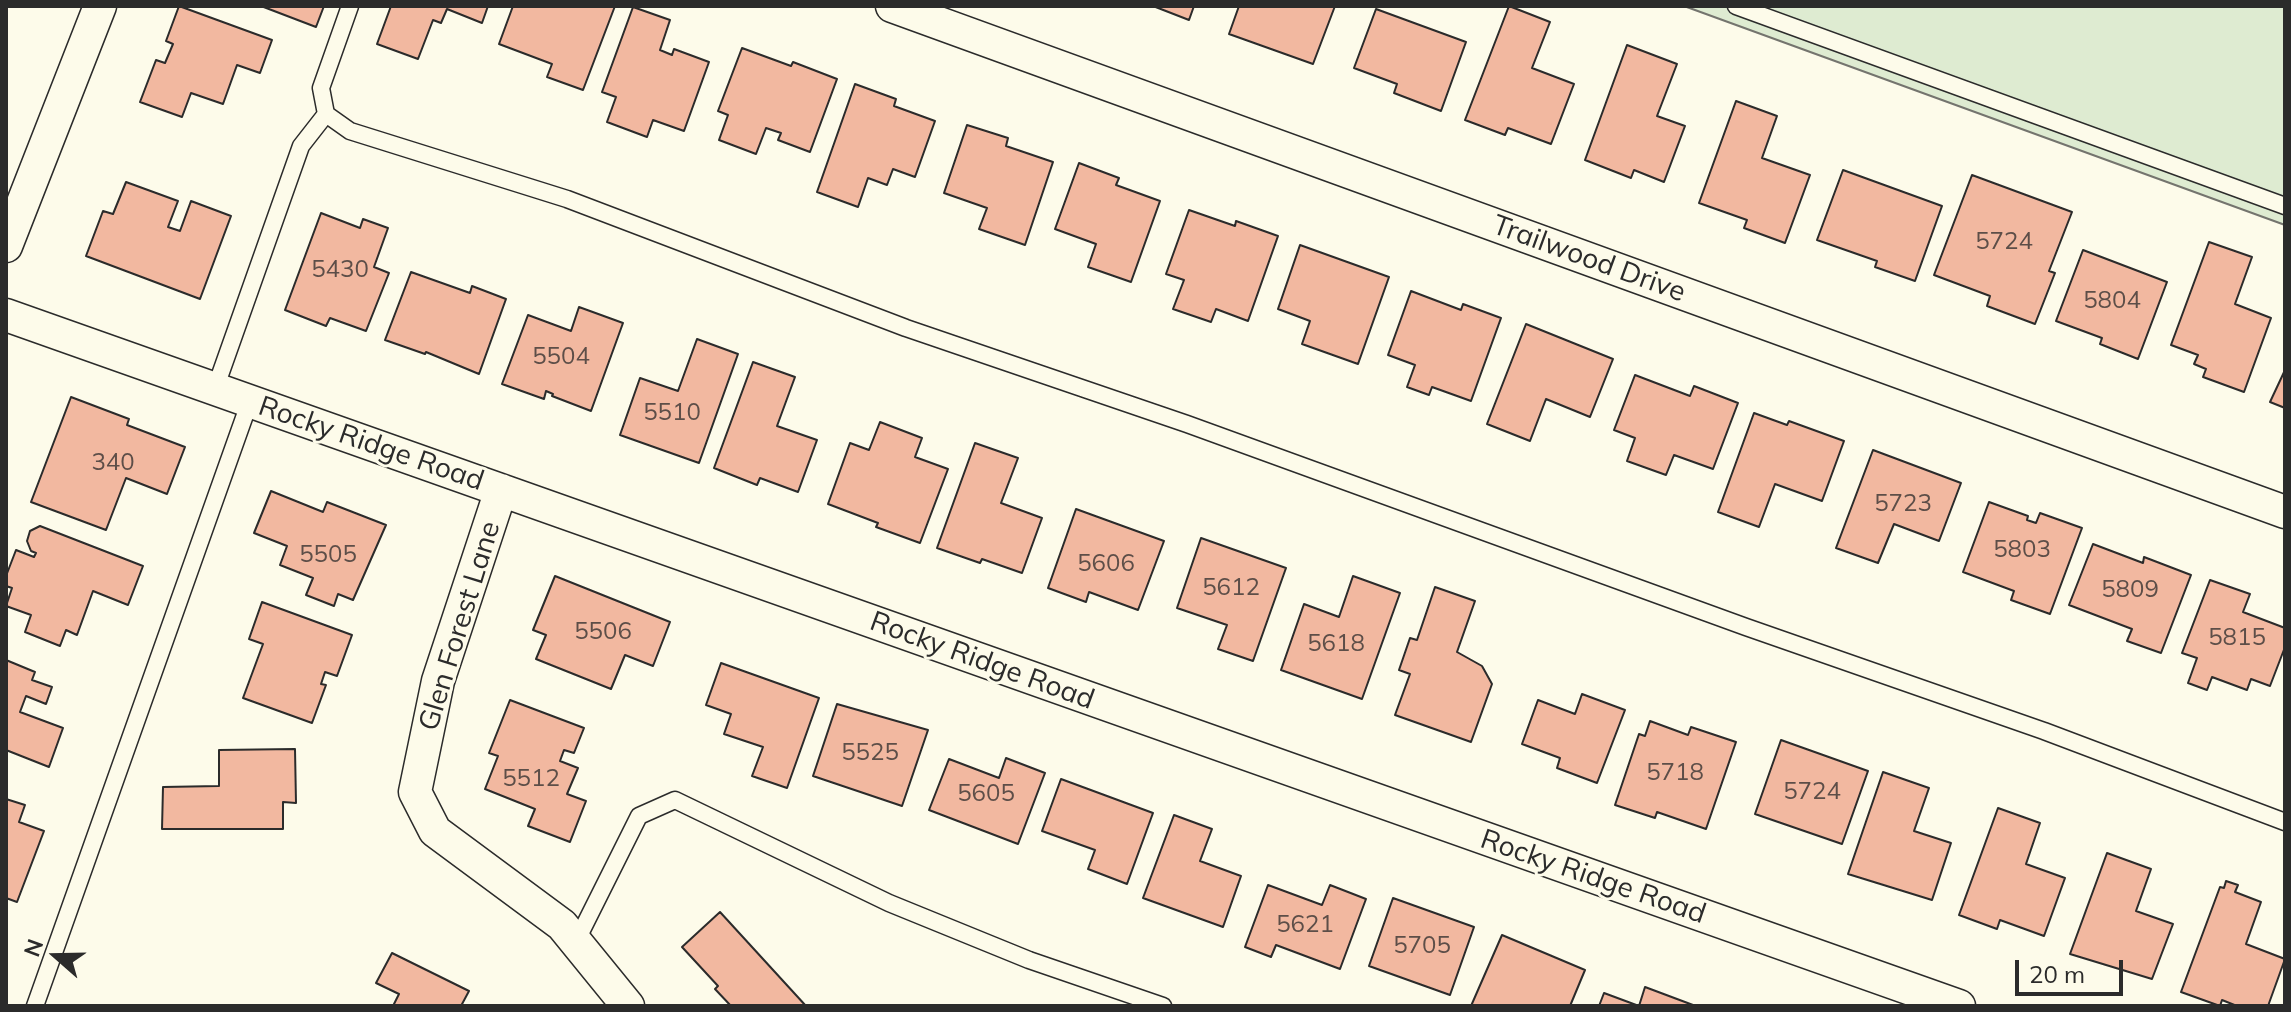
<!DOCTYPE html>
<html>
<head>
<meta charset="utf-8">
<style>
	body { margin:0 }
	#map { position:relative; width:2291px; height:1012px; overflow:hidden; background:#fdfbea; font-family:Mulish,sans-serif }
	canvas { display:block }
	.frame { position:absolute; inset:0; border:8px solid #2b2b2b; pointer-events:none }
	.north { position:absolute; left:16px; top:916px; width:80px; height:80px; -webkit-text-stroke:6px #fdfbea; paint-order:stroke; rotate:290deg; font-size:22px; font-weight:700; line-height:32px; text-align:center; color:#2b2b2b }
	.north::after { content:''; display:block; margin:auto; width:28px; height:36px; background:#2b2b2b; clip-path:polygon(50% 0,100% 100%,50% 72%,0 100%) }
	.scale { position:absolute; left:2015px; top:960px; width:108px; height:36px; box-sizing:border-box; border:4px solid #2b2b2b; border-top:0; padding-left:10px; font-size:24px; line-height:28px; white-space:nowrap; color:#2b2b2b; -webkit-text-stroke:6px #fdfbea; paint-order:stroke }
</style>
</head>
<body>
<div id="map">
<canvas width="2291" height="1012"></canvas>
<div class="frame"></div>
<div class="north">N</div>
<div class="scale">20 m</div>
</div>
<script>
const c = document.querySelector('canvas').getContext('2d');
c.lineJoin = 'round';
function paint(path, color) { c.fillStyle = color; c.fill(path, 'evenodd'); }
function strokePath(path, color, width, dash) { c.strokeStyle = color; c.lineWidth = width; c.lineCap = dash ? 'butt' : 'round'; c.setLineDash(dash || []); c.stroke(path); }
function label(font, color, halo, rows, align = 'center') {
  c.font = font + ' Mulish,sans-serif'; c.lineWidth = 6; c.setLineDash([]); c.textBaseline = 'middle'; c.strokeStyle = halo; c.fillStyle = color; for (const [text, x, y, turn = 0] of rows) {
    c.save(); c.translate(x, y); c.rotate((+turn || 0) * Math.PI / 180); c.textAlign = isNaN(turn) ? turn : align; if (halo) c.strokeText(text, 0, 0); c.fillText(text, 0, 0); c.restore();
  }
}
const green = new Path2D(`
	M1684,6h601v219z`);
const building = new Path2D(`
	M179,6l93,34 -12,33 -23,-8 -14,39 -32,-11 -9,24 -42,-15 16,-42 9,3 8,-19 -7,-3z
	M261,6h63l-8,21z
	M391,6h97l-6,17 -35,-14 -6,14 -8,-3 -15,39 -41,-15z
	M513,6h102l-32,84 -36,-13 5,-13 -53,-20z
	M1153,6h41l-5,14z
	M1239,6h96l-22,58 -84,-30z
	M1509,6l41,16 -18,46 42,16 -23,60 -43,-16 -3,7 -40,-15z
	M633,7l37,13 -10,30 12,5 2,-6 35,13 -25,69 -31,-11 -6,17 -40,-15 9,-25 -14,-5z
	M1376,9l90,33 -25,69 -47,-18 3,-9 -43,-16z
	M1627,45l50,19 -20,52 28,10 -21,56 -30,-12 -3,8 -46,-18z
	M742,48l49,18 2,-4 44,17 -27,73 -32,-12 3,-7 -15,-5 -10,26 -37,-14 9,-25 -10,-4z
	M855,84l41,15 -2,7 41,15 -20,56 -22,-8 -6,16 -19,-7 -10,29 -41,-15z
	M1736,101l41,15 -15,42 48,17 -25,68 -41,-15 3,-8 -48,-17z
	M967,125l41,13 -2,8 47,16 -28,83 -46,-16 8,-21 -43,-15z
	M1079,163l40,15 -3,7 44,16 -29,81 -43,-15 8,-23 -41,-15z
	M1843,170l99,36 -27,75 -40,-14 2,-6 -60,-21z
	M1972,175l100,37 -23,59 6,2 -20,51 -48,-18 3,-10 -56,-21z
	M126,182l52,19 -10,26 12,4 11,-30 40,15 -31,83 -114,-43 17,-45 10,3z
	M1189,210l46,16 1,-5 42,15 -30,85 -32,-12 -5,13 -38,-13 11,-29 -18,-6z
	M321,213l39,15 3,-9 25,9 -14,39 15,6 -23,58 -36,-13 -4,8 -41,-16z
	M2209,242l43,15 -17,47 36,14 -27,74 -41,-15 3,-8 -12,-5 4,-9 -27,-10z
	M1300,245l89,32 -31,87 -56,-20 8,-23 -32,-12z
	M2083,250l84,32 -29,77 -38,-15 2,-6 -46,-17z
	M411,272l59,21 2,-7 34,13 -27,75 -53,-22 -1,2 -40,-14z
	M1411,291l50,19 2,-6 38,14 -30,83 -39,-14 -3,8 -22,-8 8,-22 -27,-10z
	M579,307l44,16 -32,88 -39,-15 1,-2 -7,-3 -2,8 -42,-15 26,-69 43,16z
	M1526,324l87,35 -23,58 -44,-18 -16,42 -43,-17z
	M697,339l41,15 -39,109 -79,-28 20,-57 38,13z
	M753,362l42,15 -18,49 40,14 -19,52 -38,-14 -3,7 -43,-17z
	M2285,370v38l-15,-6z
	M1635,375l55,21 4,-10 44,17 -25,66 -39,-14 -8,20 -39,-14 8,-23 -21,-8z
	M71,397l58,22 -2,6 58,22 -18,47 -41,-16 -20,52 -75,-28z
	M1754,413l33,12 2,-4 55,20 -22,60 -47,-17 -16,43 -41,-15z
	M880,422l42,16 -7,19 33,12 -28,74 -44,-16 2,-4 -50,-19 22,-61 19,7z
	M975,443l43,15 -17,45 41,15 -20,55 -40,-14 -2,4 -43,-15z
	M1873,450l88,33 -22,58 -45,-17 -16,39 -42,-15z
	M271,491l52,21 4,-10 59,23 -33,75 -15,-6 -4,12 -28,-11 7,-17 -33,-13 7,-19 -33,-13z
	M1989,502l39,14 -1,4 9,3 4,-10 42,15 -32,86 -39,-14 3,-9 -51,-19z
	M1076,509l88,32 -26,69 -49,-18 -3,10 -38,-14z
	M40,526l103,40 -15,39 -35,-14 -16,44 -11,-5 -6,16 -35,-14 6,-17 -25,-9 6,-18 -6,-2v-10l10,-26 18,7 2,-4 -5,-2 -4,-10 3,-10z
	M1201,538l85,30 -33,93 -35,-12 9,-24 -50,-17z
	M2093,544l50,19 1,-6 47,18 -30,78 -34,-12 5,-12 -63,-24z
	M555,576l115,46 -17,44 -28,-11 -14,34 -75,-30 10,-24 -13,-5z
	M1353,576l47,17 -38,106 -81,-29 23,-66 35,13z
	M2210,580l40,14 -7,18 42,16v19l-15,39 -19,-7 -4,11 -35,-13 -5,13 -19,-7 9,-25 -15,-5z
	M1435,587l40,14 -18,51 25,14 10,18 -21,58 -76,-27 15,-41 -11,-4 11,-32 7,2z
	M262,602l90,33 -15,41 -12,-4 -4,12 5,1 -14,38 -69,-25 20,-54 -14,-5z
	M6,660l29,12 -3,8 20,7 -6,17 -20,-8 -6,16 43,16 -14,39 -43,-17z
	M721,663l98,35 -32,90 -35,-12 11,-29 -39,-13 7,-20 -25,-9z
	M1582,694l43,16 -28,73 -40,-15 3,-10 -38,-14 16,-44 37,14z
	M510,700l74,28 -10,25 -10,-3 -4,11 18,7 -11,26 19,7 -16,41 -42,-16 7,-17 -50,-20 13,-33 -9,-3z
	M837,704l91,26 -26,76 -89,-30z
	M1650,721l38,14 3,-8 45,15 -30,87 -49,-17 -2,6 -40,-13 24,-71 6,2z
	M1781,740l87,31 -26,73 -87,-30z
	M295,749l1,54 -13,-1v27h-121l1,-42 56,-1v-36z
	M1006,758l39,15 -27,71 -89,-34 20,-51 50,19z
	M1883,772l46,16 -15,43 37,12 -19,57 -84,-26z
	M1061,779l92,34 -26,71 -39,-15 7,-19 -53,-19z
	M6,799l19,6 -6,17 25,9 -27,71 -11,-4z
	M1998,808l42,15 -14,41 39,14 -21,58 -44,-16 -3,9 -38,-14z
	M1174,815l38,14 -12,32 41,15 -18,51 -80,-29z
	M2107,853l44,16 -15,42 37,13 -21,55 -82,-25z
	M2226,881l12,4 -3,7 26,10 -15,42 39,15 -17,47h-31l-15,-6 -2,6 -39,-14 39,-105 4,1z
	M1268,885l54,20 8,-20 36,14 -26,70 -64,-24 -5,12 -26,-10z
	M1393,898l81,29 -24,68 -81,-29z
	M720,912l86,94h-75l-16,-17 3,-3 -36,-39z
	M1502,935l83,35 -15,36h-99z
	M392,953l77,38 -8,15h-68l6,-12 -23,-11z
	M1645,987l48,18v1h-94l5,-13 35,13z`);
const lane = new Path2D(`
	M350,6l-29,82 5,26 24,17 217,68 339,129 281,96 559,203 298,104 241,91
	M1736,6l549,200
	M215,389l86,-243 25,-32
	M576,942l63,-126 36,-16 214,103 140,57 134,46
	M35,1006l215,-605`);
const street = new Path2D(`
	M892,6l1393,506
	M6,246l94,-240
	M6,315l1953,691
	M501,490l-63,191 -23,111 20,39 127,94 66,81`);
const numberNames = [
	["5724",2004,242],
	["5430",340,270],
	["5804",2112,301],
	["5504",561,357],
	["5510",672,413],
	["340",113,463],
	["5723",1903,504],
	["5803",2022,550],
	["5505",328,555],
	["5606",1106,564],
	["5612",1231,588],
	["5809",2130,590],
	["5506",603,632],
	["5815",2237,638],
	["5618",1336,644],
	["5525",870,753],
	["5718",1675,773],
	["5512",531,779],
	["5724",1812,792],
	["5605",986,794],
	["5621",1305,925],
	["5705",1422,946]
];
const streetNames = [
	["Trailwood Drive",1589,259,20],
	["Rocky Ridge Road",371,444,19],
	["Glen Forest Lane",460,626,-73],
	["Rocky Ridge Road",982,661,20],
	["Rocky Ridge Road",1593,877,19]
];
paint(green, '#deebd1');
strokePath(green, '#74746e', 2);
paint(building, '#f2b8a0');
strokePath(building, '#2b2b2b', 2);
strokePath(lane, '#2b2b2b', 19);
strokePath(street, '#2b2b2b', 35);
strokePath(lane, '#fdfbea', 16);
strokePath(street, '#fdfbea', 32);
label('24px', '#5d4e48', null, numberNames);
label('28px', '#2b2b2b', '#fdfbea', streetNames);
</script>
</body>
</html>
